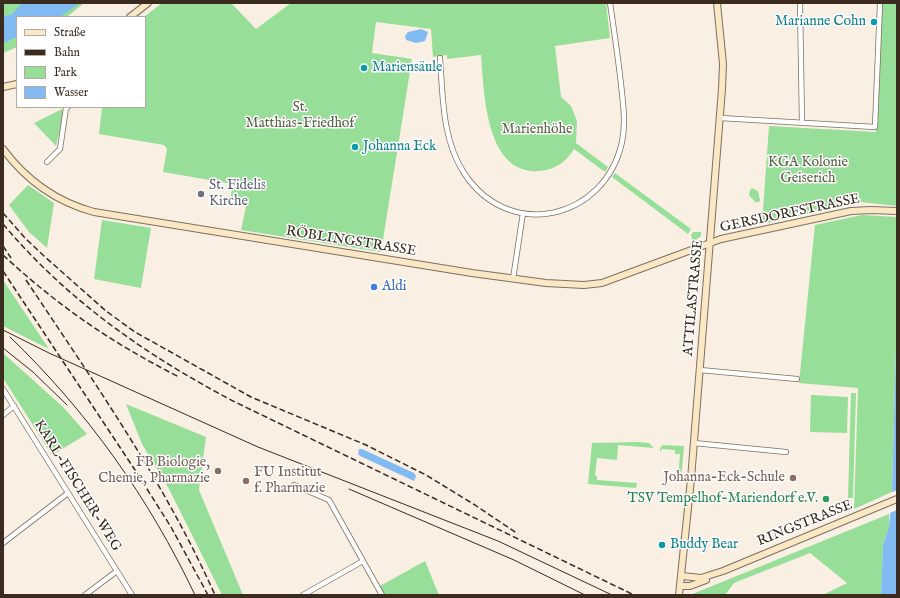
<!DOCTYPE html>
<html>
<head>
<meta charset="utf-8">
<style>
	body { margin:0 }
	#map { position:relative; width:900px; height:598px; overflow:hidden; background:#faefe3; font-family:"IM FELL English",serif }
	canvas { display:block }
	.frame { position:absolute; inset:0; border:4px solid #3b2a1e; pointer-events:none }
	.legend { position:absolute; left:16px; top:16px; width:130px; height:92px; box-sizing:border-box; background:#fff; border:1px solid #b1aaa5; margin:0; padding:5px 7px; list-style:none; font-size:12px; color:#3b2a1e }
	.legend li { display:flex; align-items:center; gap:8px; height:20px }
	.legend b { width:20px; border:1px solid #b1aaa5 }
</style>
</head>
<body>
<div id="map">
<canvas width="900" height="598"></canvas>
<div class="frame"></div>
<ul class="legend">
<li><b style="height:5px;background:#fae7c3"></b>Straße</li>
<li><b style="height:5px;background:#3b2a1e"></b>Bahn</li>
<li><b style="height:11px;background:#97df99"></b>Park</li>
<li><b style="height:11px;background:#82bbf3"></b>Wasser</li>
</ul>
</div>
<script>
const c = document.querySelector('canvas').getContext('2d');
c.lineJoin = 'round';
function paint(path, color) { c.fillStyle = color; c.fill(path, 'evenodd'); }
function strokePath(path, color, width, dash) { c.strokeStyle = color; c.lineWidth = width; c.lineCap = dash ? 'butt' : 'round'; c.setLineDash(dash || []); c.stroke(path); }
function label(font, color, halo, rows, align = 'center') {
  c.font = font + ' "IM FELL English",serif'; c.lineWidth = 3; c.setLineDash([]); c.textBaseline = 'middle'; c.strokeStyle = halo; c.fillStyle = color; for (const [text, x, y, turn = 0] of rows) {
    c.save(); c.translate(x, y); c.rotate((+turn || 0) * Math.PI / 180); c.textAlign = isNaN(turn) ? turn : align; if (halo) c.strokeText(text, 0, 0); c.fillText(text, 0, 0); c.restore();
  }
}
const green = new Path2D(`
	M3,3h81l-17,14h-50v30l-14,6z
	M162,3h69l25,26 35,-26h315l4,35 -55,8 6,51 10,9 6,15 -1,22 32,24 -3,5 -31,-23c-8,13 -19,21 -35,22 -54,4 -55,-80 -58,-116l-34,4v-4l-14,2 -2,-28 -55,-7 -4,31 40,6 -31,193 -140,-22 5,-23 -4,-1v-5l-12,-2 3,-15 -70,-12 4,-23 -3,-4 -65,-11 3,-27h43l-1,-90z
	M882,3h15v203l-36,-4 -99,22 7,-98 107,6z
	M62,109l2,4 -8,33 -22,-23z
	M615,173l76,56 -3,5 -76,-57z
	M28,185l26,18 -7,45 -18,-16 -20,-27z
	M752,188l6,3 2,9 -1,2h-4l-6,-7 1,-5z
	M862,215l35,2v95l-5,180 -38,17 4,-121 -59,-5 16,-158z
	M102,220l49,8 -10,60 -47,-9z
	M693,232h8v4l-8,6 -2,-7z
	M3,280l46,69 -46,-23z
	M3,353l60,54 24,27 -35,21 -49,-77z
	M851,393h5l-3,105h-5z
	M811,395l37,2 -1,36 -37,-1z
	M126,404l80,33 -7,53 44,105h-21l-53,-106 -27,-45z
	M638,442l11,1 5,5 -36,-3 -1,15 -20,-2 -2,17 2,1v4l40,3 -1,5 -48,-4 4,-41z
	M663,445l21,1 -3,34h-3l2,-26h-5v-4l-13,-1 -2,3v-4z
	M889,514v13l-6,18 -2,50h-58l24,-12 -37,-30 -76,30 -9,12h-35z
	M425,561l14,34h-55l-4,-9z`);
const water = new Path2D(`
	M22,3h58l-20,14h-43v20l-14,6v-26l9,-3z
	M421,29l7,3 -3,9 -9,2 -10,-3 -1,-4 3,-4z
	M897,312v283h-16l2,-50 6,-18 3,-35z
	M359,449h3l52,24 2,3 -2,5 -54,-25 -2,-2z`);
const pier = new Path2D(`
	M897,490v20l-10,4 3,-21z`);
const street = new Path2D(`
	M800,3l2,120
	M440,58c3,39 2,81 24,115 45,69 141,47 158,-31 4,-19 1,-39 -1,-58 -3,-27 -7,-54 -11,-81
	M720,118l155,9 5,-124
	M47,162l13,-13 6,-41 2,-1
	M513,279l10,-66
	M700,370l97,9
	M3,389l129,206
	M3,415l11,-9
	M694,443l92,9
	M294,485l35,15 53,95
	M3,543l65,-50
	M85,595l32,-24
	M303,595l60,-34`);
const secondary = new Path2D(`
	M130,17l18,-14
	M3,87l14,-3
	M3,149c23,31 54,53 91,63l378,61 74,10 38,2 18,-2 119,-44 130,-28 20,-1 26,1
	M682,576l19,2 22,-7 174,-72
	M680,586h10l16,-6
	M679,595l12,-116 31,-390 1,-25 -6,-61`);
const tram = new Path2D(`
	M3,330l46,23 209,94 240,94 114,54
	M10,337c77,74 139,161 185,258
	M3,348l30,24 34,33
	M349,489l165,71 71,35`);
const rail = new Path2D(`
	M3,213l22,25 19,18 62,55 29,21 116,65 115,48 60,30 49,30 43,29
	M3,224c65,77 144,132 232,178l399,193
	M3,246l8,12
	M3,255c55,51 109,88 176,122
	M3,271l132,199 36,57 37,68
	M26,280c68,102 139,203 189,315`);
const markers = [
	[874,22,4,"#0f9aa8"],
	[364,68,4,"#0f9aa8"],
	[355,147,4,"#0f9aa8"],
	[201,194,4,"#6b7280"],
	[374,287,4,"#3f7fe0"],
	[218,471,4,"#8d6e63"],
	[793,478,4,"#8d6e63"],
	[246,481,4,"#8d6e63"],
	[826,499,4,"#2e9e5b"],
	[662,545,4,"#0f9aa8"]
];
const cultureNames = [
	["Marianne Cohn",866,22,"right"],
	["Mariensäule",372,68],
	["Johanna Eck",363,147],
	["Buddy Bear",670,545]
];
const parkNames = [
	["St.",300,108],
	["Matthias-Friedhof",300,124],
	["Marienhöhe",537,130],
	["KGA Kolonie",808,163],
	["Geiserich",808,179]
];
const worshipNames = [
	["St. Fidelis",209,186],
	["Kirche",209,202]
];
const streetNames = [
	["GERSDORFSTRASSE",790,214,-12],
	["RÖBLINGSTRASSE",351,242,9],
	["ATTILASTRASSE",694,298,-85],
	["KARL-FISCHER-WEG",77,486,58],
	["RINGSTRASSE",805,524,-22]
];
const shopNames = [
	["Aldi",382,287]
];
const educationNames = [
	["FB Biologie,",210,463],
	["Chemie, Pharmazie",210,479],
	["FU Institut",254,473,"left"],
	["f. Pharmazie",254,489,"left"],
	["Johanna-Eck-Schule",785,478]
];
const leisureNames = [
	["TSV Tempelhof-Mariendorf e.V.",818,499]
];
paint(green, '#97df99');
paint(water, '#82bbf3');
paint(pier, '#faefe3');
strokePath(street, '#7e6f63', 6);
strokePath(secondary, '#7e6f63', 8);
strokePath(street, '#fff', 4.5);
strokePath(secondary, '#fae7c3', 6);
strokePath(tram, '#3b2a1e', 1);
strokePath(rail, '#3b2a1e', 1.5, [6, 3]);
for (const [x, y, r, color] of markers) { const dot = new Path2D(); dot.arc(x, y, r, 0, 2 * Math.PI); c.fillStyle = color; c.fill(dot); strokePath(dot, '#fff', 1.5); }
label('14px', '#0d838f', '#fff', cultureNames, 'left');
label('14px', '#576043', '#fff', parkNames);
label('14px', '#5b616d', '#fff', worshipNames, 'left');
label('14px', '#3b2a1e', '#fff', streetNames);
label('14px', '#366cbe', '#fff', shopNames, 'left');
label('14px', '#785e54', '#fff', educationNames, 'right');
label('14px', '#27864d', '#fff', leisureNames, 'right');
</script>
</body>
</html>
